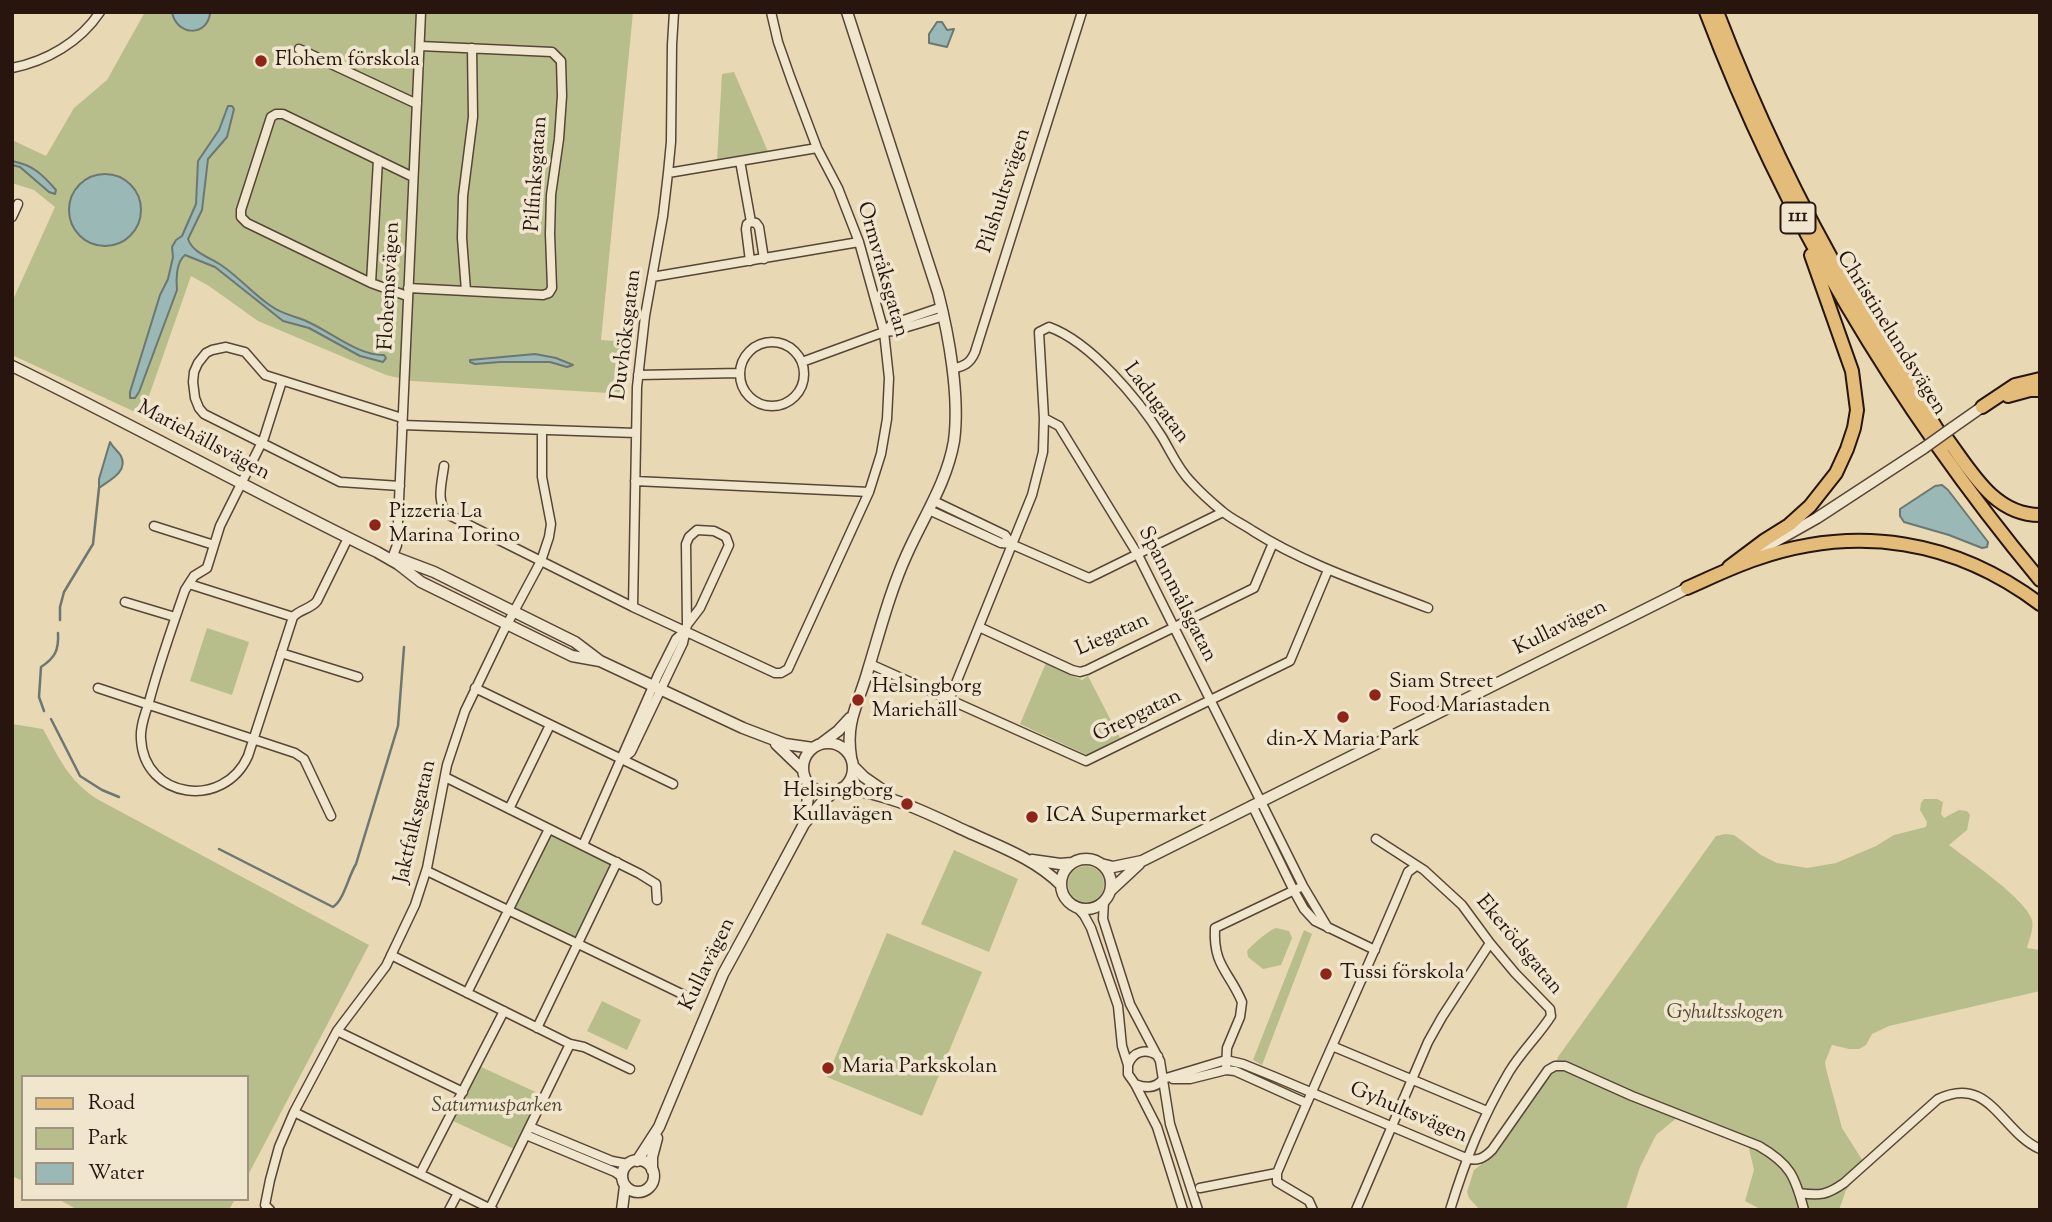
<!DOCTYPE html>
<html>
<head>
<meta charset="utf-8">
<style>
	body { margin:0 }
	#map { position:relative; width:2052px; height:1222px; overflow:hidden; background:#e8d8b3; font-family:"Sorts Mill Goudy",serif }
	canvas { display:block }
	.frame { position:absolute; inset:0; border:14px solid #27150e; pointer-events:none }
	.legend { position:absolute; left:21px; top:1075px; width:228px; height:126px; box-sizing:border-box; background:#f0e6ce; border:2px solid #a09281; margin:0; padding:9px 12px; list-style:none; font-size:21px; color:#27150e }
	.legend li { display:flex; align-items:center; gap:14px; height:35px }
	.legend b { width:35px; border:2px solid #a09281 }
</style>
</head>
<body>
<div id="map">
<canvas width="2052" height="1222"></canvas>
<div class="frame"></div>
<ul class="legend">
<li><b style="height:9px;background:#e4bc7a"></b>Road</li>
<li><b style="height:19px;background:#b7be8c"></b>Park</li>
<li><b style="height:19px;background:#9ab8b5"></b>Water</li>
</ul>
</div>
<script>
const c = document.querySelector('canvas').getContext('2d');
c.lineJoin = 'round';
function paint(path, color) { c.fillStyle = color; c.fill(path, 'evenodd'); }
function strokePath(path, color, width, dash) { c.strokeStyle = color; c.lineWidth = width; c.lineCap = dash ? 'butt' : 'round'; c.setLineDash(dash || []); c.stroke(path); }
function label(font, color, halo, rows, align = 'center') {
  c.font = font + ' "Sorts Mill Goudy",serif'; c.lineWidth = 7; c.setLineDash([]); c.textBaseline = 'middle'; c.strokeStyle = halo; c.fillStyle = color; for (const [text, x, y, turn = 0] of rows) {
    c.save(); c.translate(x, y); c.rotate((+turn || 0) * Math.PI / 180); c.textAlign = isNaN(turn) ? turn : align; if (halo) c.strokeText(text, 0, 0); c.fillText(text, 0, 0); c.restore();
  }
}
const green = new Path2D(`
	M145,12h488l-32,328 28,2 -4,52 -213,-13 -26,-6 -128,-54 -49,-35 -18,-10 -42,120 -1,22 -136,-63v-53l43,-95 -21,-17 -22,-7v-43l34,16 28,-48 33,-28z
	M734,72l35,82 -52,7 5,-87z
	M207,628l42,14 -17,53 -42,-14z
	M1046,663l36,17 6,-4 32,62 -33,17 -67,-31z
	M12,724l31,5c16,29 26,52 54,70l272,146 -122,232v-100h-224v104l-11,-5z
	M1924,799h13l6,3 -2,12 3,4 15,-8 8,1 3,4 -3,15 -18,15c19,15 77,54 83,75 2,9 -3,20 -5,28l13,2v41l-151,35 -17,8 -6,11 -7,4h-10l-17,-4 -7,17 1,7 16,59 24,38 -20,24 -7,20h-77l-17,-9 9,-31 -6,-26 -69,-28 -23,19 -16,32 -14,42 -146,1 -11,-12 -2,-6 7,-22 22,-17 57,-83 5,-13 158,-221 9,-2 9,1 27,20 16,8 30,5 29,-5 40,-17 18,-11 32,-8 1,-5 -7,-12 1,-7z
	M551,834l61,31 -37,73 -62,-31z
	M954,850l64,29 -29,73 -68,-28z
	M1068 884a18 18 0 1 1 36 0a18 18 0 1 1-36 0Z
	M1276,928l13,3 3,7 -11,27 -18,4 -15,-12 -1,-6c5,-6 22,-21 29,-23z
	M1304,930l8,4 -50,131 -9,-5z
	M887,933l95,39 -60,144 -95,-39z
	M602,1001l39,19 -14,30 -40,-19z
	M479,1066l61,28 -26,55 -61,-28z
	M58,1199h177l-6,11h-151z`);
const water = new Path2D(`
	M172,12h38v2c-4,24 -34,21 -38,-2z
	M937,22h5l5,8 7,-1 -7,18 -18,-4v-9z
	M228,106h4l2,3 -7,28 -19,22 -6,51 -14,29c5,14 21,18 33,26 18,12 32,29 50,41 11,8 23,10 35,15 24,10 52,35 78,34l2,3 -3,4 -23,-6 -51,-28 -26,-7 -68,-54 -30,-12c-9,7 -9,25 -8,35l-38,102 -4,6h-5v-6l30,-97 8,-16 5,-22 -1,-10 4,-7 6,-4 14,-32 2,-43 21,-31z
	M12,161c21,4 30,13 44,29l-1,4 -6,-2 -29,-25 -8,-2z
	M69 210a36 36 0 1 1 72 0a36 36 0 1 1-72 0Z
	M535,354l21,4 17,7 -6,2 -17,-5h-50l-25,2 -5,-2v-2z
	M110,442c3,6 8,9 11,14 8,16 -13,25 -22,32v-9z
	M1942,485l6,5 40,52 -1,5 -5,1 -33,-13 -45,-13 -4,-6v-7l35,-23z`);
const stream = new Path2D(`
	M60,620v-13l4,-15 29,-48 6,-56
	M44,711l-5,-14 2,-30c14,-9 18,-17 17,-34
	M51,719l29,57 22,14 17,7
	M219,849l114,58c11,-7 15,-30 23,-43l42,-138 6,-79`);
const minor = new Path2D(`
	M674,12l-2,33 -1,97 -3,31 -5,43 -18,100 -8,71 -4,220 142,66h6l7,-4 81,-177 12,-38 6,-35 2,-41 -5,-46 -25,-90 -21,-54 -21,-40 -26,-69 -13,-37 -7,-30
	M299,49l118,55
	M12,68c35,-7 68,-26 88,-56
	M740,161l11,61
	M668,173l149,-25
	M12,217l6,-13
	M750,261l-4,-32 1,-5 4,-2 5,1 3,4 5,32
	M652,277l207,-35
	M371,283l7,-123
	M408,288l135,7 6,-2 3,-5 -2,-54 1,-39 8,-56 3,-43 -1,-35 -9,-9 -132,-6
	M466,291l-4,-53 1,-42 10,-79 -1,-69
	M407,296l-36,-13 -124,-60 -6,-6v-7l30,-93 5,-3h7l130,63
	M884,332l8,-8 50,-17
	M740 374a32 32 0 1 1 64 0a32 32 0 1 1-64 0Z
	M802,362l82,-30 10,-1 50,-15
	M952,369c12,-3 18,-5 23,-17l107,-340
	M638,375l101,-2
	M282,381l-18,57 -44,88 -13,42 -13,8 -9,14c-13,37 -26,74 -36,112 -4,12 -9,25 -8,37 3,60 83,71 107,17l45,-139c7,-8 18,-8 24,-16l31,-63
	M1044,418l15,8 79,129 165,331 25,42
	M402,425l234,8
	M444,466c-2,16 -9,38 5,49l184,92
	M635,481l234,11
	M400,486l-60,-4 -136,-68 -5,-6 -4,-10 -2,-16 1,-10 4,-9 8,-10 6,-3 14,-3 19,5 20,23 137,43
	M934,501l71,34 6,9
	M929,510l72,33 10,1 78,34 134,-66
	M154,526l60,19
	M391,561l6,-16 24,-533
	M189,584l104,33
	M125,602l50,15
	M979,627l93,43 8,2 7,-2 167,-82 19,-45
	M281,653l77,24
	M870,664l216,97 204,-100 38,-91
	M98,688l197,65 9,6 27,57
	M475,688l198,96
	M950,698l82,-203 11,-43 1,-34 -5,-86 10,-5c42,15 90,73 113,110 9,15 16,32 29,45 9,10 20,20 31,29 9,8 21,13 31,20 54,34 116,54 175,77
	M622,759l9,-7 52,-109 4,-18 -1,-81 3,-7 8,-7 17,1 12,6 3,8 -29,63 -13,17
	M445,777l195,97 16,10 1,16
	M1252,805l42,86 10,18 11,12 60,29
	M509,809l41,-84
	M1376,839l48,31 38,35 28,38 25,30 35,36 1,7c-12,19 -30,36 -42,56 -27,46 -43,86 -59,138
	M583,845l75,-170 18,-36 8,-7
	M427,871l257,124
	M1104,901l-1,18 27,85 30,57 10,63 28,86
	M1076,906l8,9 7,13 27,78 4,40 6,19v9l7,10 22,43 26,83
	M391,955l179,89 14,3 46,22
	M467,993l82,-164
	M537,1028l80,-166
	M337,1031l126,61
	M1332,1046l155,65
	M1128,1065c5,-14 18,-17 30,-9
	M1226,1070l1,-22 13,-31 2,-15c-13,-31 -29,-36 -27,-74l88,-42
	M1173,1079h17l36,-9 9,1 71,32
	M1135,1084c10,4 21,5 28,-5l63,-19 17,4 32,13 191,81c11,4 18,0 26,-8l56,-80 7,-4h10l67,30 127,50c31,18 36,30 45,64
	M294,1112l199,98
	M530,1127l82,34 16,3
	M526,1135l89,37 7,5
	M420,1174l84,-163
	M1200,1188l77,-15
	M1799,1193c21,3 28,2 45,-10l94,-84c52,-25 63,33 102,50
	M490,1208l80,-164
	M270,1210l-5,-5 5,-25 9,-33 15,-35 43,-81 49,-65 29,-61 12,-37 20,-103 18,-54 38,-79 38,-71 8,-24 2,-13 -9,-47v-47
	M449,1210l9,-17
	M1313,1210l-4,-9 -32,-19v-9c42,-101 89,-200 131,-301l8,-6
	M1356,1210l72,-168 14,-25 48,-74`);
const tertiary = new Path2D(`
	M847,12l91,281c11,43 22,104 16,148 -7,41 -30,75 -47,113 -17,37 -27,77 -39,116 -9,33 -23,51 -17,87
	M12,366c123,60 242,126 365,186l21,12 23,18 151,74 28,5
	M1952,428l30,-21
	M1755,553l62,-35 107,-70
	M397,558l37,14 141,70 25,19 143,67 42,16 28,4
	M803 768a25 25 0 1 1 50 0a25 25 0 1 1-50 0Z
	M822,743l16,-12 12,-13
	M776,744l27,26
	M853,766l11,11 23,16
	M842,788c48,6 83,24 126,44 33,15 67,27 93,53
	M804,823l6,-38
	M1061 884a25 25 0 1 1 50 0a25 25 0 1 1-50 0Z
	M1032,860l28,4 12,-1
	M1101,864l12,3 29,-6 550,-275
	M1110,891l29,-27
	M622 1176a16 16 0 1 1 32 0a16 16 0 1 1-32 0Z
	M637,1161l22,-34 64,-153 23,-42 58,-108 18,-22 12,-10
	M652,1170v-13l5,-19
	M622,1210l3,-24`);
const primary = new Path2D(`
	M1706,12c78,206 193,398 334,568
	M1717,12c37,96 81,190 133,279 30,52 65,101 96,153
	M2008,396l22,-6h10
	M1982,407l33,-22 25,-6
	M1945,436c25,33 48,79 95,79
	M1729,567l36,-27 24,-15 21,-19 26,-33 11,-24 7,-21 3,-18 -5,-39 -41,-116
	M1687,588c23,-10 45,-21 69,-29 101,-35 199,-19 284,45`);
const tertiaryBridge = new Path2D(`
	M1924,448l28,-20`);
const markers = [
	[261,61,7,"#8f2418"],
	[375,525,7,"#8f2418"],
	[1375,695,7,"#8f2418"],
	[858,700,7,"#8f2418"],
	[1343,717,7,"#8f2418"],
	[907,804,7,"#8f2418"],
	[1032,817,7,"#8f2418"],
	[1326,974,7,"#8f2418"],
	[828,1068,7,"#8f2418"]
];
const shields = [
	[1798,218,35]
];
const shieldNames = [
	["111",1798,218]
];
const poiNames = [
	["Flohem förskola",275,61],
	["Pizzeria La",389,513],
	["Marina Torino",389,537],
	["Siam Street",1389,683],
	["Food Mariastaden",1389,707],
	["Helsingborg",872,688],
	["Mariehäll",872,712],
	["din-X Maria Park",1343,741,"center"],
	["Helsingborg",893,792,"right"],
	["Kullavägen",893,816,"right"],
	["ICA Supermarket",1046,817],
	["Tussi förskola",1340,974],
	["Maria Parkskolan",842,1068]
];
const streetNames = [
	["Pilfinksgatan",538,174,-86],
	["Pilshultsvägen",1006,191,-72],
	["Ormvråksgatan",881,270,74],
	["Flohemsvägen",391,286,-87],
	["Christinelundsvägen",1890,334,58],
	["Duvhöksgatan",628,335,-83],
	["Ladugatan",1155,404,53],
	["Mariehällsvägen",203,442,28],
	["Spannmålsgatan",1176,595,63],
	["Kullavägen",1561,629,-26],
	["Liegatan",1113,636,-24],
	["Grepgatan",1138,717,-26],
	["Jaktfalksgatan",417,822,-77],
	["Ekerödsgatan",1518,946,50],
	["Kullavägen",709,965,-64],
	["Gyhultsvägen",1408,1114,23]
];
const parkNames = [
	["Gyhultsskogen",1725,1014],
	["Saturnusparken",497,1107]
];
paint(green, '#b7be8c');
paint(water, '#9ab8b5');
strokePath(water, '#6c7772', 2);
strokePath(stream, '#6c7772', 2.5);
strokePath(minor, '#574637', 11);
strokePath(tertiary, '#574637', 13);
strokePath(primary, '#27150e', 16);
strokePath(minor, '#f0e6ce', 8);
strokePath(tertiary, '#f0e6ce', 10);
strokePath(primary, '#e4bc7a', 12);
strokePath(tertiaryBridge, '#574637', 13, []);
strokePath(tertiaryBridge, '#f0e6ce', 10);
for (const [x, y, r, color] of markers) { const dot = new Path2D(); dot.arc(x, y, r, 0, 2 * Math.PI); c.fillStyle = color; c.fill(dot); strokePath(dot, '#f0e6ce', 2.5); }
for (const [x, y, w] of shields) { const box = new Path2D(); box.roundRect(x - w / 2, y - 15.5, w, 31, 5); c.fillStyle = '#f0e6ce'; c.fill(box); strokePath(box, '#27150e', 2); }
label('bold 19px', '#27150e', null, shieldNames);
label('21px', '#27150e', '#f0e6ce', poiNames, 'left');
label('21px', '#27150e', '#f0e6ce', streetNames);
label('italic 21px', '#524834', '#f0e6ce', parkNames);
</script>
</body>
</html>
